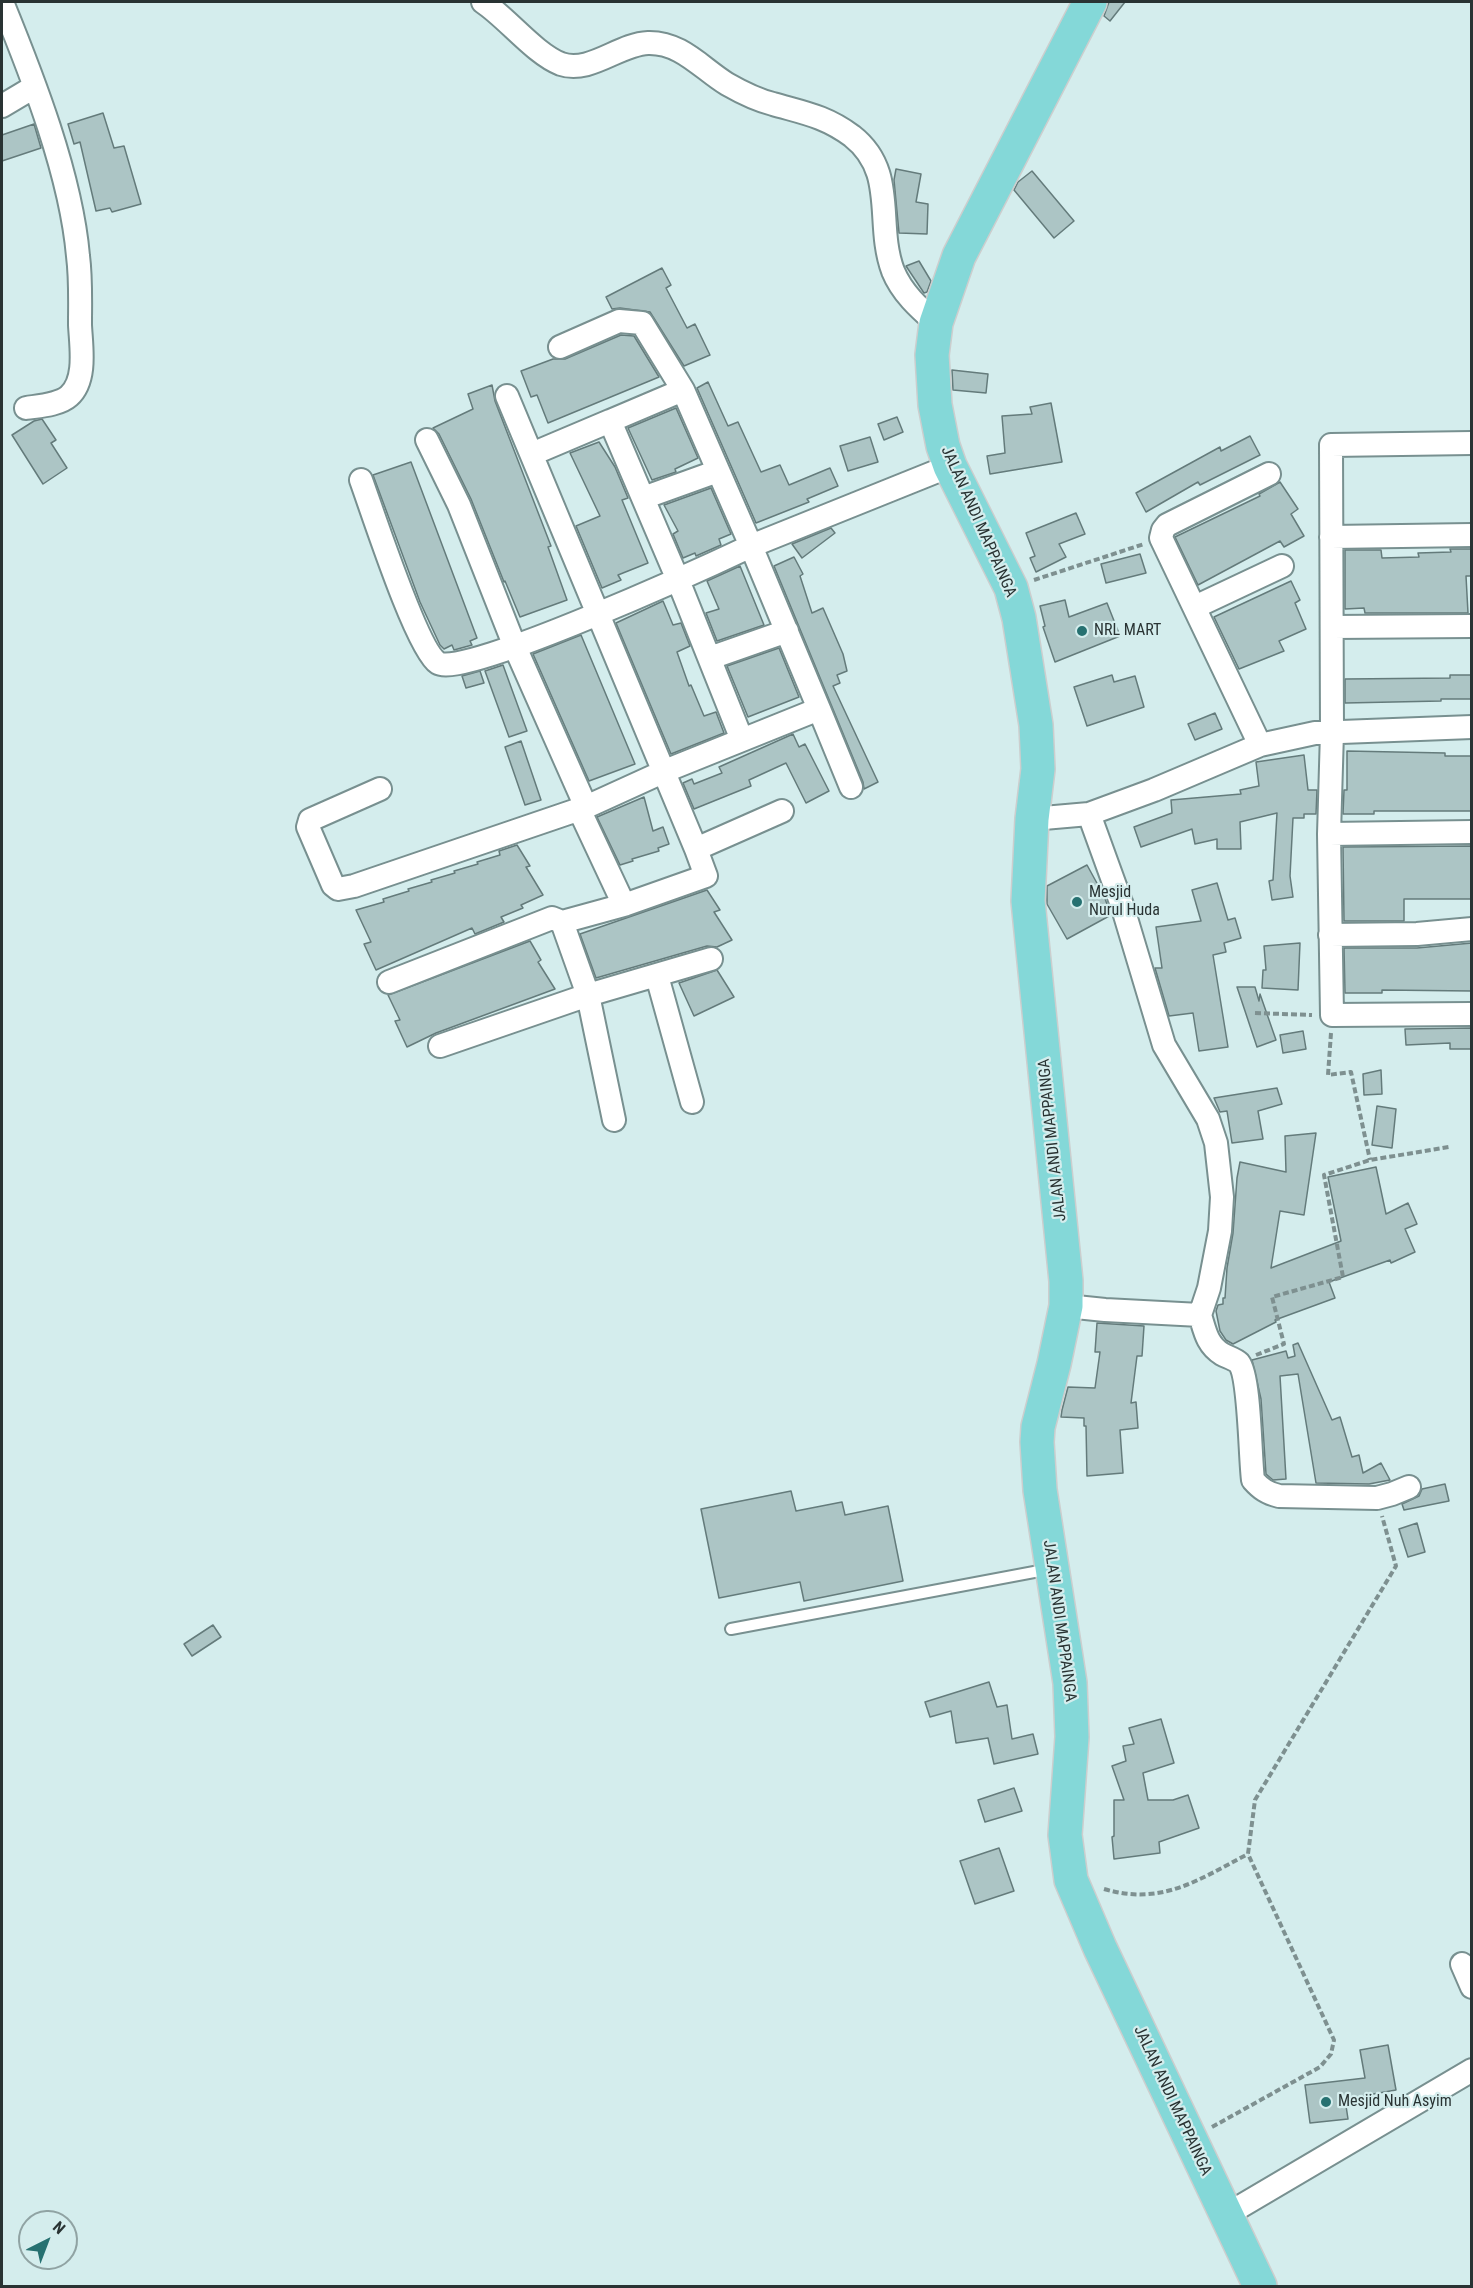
<!DOCTYPE html>
<html>
<head>
<meta charset="utf-8">
<style>
	body { margin:0 }
	#map { position:relative; width:1473px; height:2288px; overflow:hidden; background:#d4eded; font-family:"Roboto Condensed",sans-serif }
	canvas { display:block }
	.frame { position:absolute; inset:0; border:3px solid #293333; pointer-events:none }
	.north { position:absolute; left:18px; top:2210px; width:60px; height:60px; box-sizing:border-box; background:#d4eded; border:2px solid #90a3a3; border-radius:50%; rotate:42deg; font-size:16px; font-weight:700; line-height:24px; text-align:center; color:#293333 }
	.north::after { content:''; display:block; margin:auto; width:21px; height:27px; background:#267171; clip-path:polygon(50% 0,100% 100%,50% 72%,0 100%) }
</style>
</head>
<body>
<div id="map">
<canvas width="1473" height="2288"></canvas>
<div class="frame"></div>
<div class="north">N</div>
</div>
<script>
const c = document.querySelector('canvas').getContext('2d');
c.lineJoin = 'round';
function paint(path, color) { c.fillStyle = color; c.fill(path, 'evenodd'); }
function strokePath(path, color, width, dash) { c.strokeStyle = color; c.lineWidth = width; c.lineCap = dash ? 'butt' : 'round'; c.setLineDash(dash || []); c.stroke(path); }
function label(font, color, halo, rows, align = 'center') {
  c.font = font + ' "Roboto Condensed",sans-serif'; c.lineWidth = 4.5; c.setLineDash([]); c.textBaseline = 'middle'; c.strokeStyle = halo; c.fillStyle = color; for (const [text, x, y, turn = 0] of rows) {
    c.save(); c.translate(x, y); c.rotate((+turn || 0) * Math.PI / 180); c.textAlign = isNaN(turn) ? turn : align; if (halo) c.strokeText(text, 0, 0); c.fillText(text, 0, 0); c.restore();
  }
}
const building = new Path2D(`
	M1109,2h16l-15,19 -6,-5z
	M103,113l11,35 10,-2 17,58 -29,8 -2,-4 -14,3 -16,-69 -6,2 -6,-20z
	M34,124l7,24 -39,13v-26z
	M896,169l25,5 -5,28 12,2 -1,30 -28,-1 -5,-53z
	M1032,171l42,50 -20,17 -40,-48 4,-8z
	M919,261l12,20 -4,11 -3,1 -18,-27z
	M662,268l9,17 -5,3 21,40 8,-4 15,31 -26,11 -34,-54 -30,-4 -8,1 -6,-12z
	M621,335l13,1 25,41 -111,46 -11,-28 -6,2 -10,-26 32,-12h12z
	M952,370l36,4 -2,19 -33,-3z
	M708,382l20,44 10,-4 23,50 19,-7 9,20 41,-17 8,18 -31,13 2,3 -53,21 -59,-135z
	M492,385l3,16 56,145 -3,1 19,53 -47,17 -15,-36 -1,1 -33,-83 -32,-65 -6,-6 40,-19 -5,-15z
	M1051,403l11,59 -72,12 -3,-18 18,-3 -3,-37 30,-2 -2,-7z
	M676,408l22,50 -23,11 1,3 -24,8 -24,-52z
	M897,417l6,15 -19,8 -6,-16z
	M42,419l14,21 -5,3 16,25 -24,16 -31,-49 22,-14z
	M1250,436l10,19 -60,30 -2,-3 -52,30 -10,-19 84,-46 1,4z
	M870,437l8,25 -30,9 -8,-25z
	M599,442l16,25 13,31 -6,2 26,63 -30,12 3,5 -19,8 -26,-62 24,-10 -30,-63z
	M411,462l66,176 -7,3 2,4 -18,5 -2,-5 -8,4 -4,-4 -20,-43 -47,-127z
	M1280,482l18,27 -7,5 13,22 -20,11 -4,-6 -82,44 -23,-48 85,-41 -1,-2z
	M711,488l20,46 -12,5 2,6 -25,11 -1,-3 -12,5 -10,-24 5,-3 -14,-26z
	M1076,513l9,21 -26,10 7,13 -30,15 -6,-14 5,-2 -9,-23z
	M831,528l4,5 -33,25 -10,-14z
	M1450,549h22v27h-6l2,37h-103l-1,-5 -19,1v-59h36l1,8 37,-1 -1,-4 33,-1z
	M1140,554l6,19 -40,10 -5,-19z
	M794,557l9,17 -3,2 12,37 11,-5 20,46 4,17 -10,4 3,8 -7,3 45,96 -14,7 -1,-7 -89,-216z
	M740,566l24,59 -47,16 -11,-28 13,-4 -12,-28z
	M1291,581l9,19 -5,3 11,26 -27,12 5,10 -45,18 -25,-52z
	M1065,600l4,17 38,-14 13,33 -65,26 -12,-35 2,-1 -5,-20z
	M663,601l10,24 8,-2 9,23 -13,6 12,34 2,-1 13,31 12,-4 8,21 -53,21 -55,-131z
	M581,635l54,129 -46,17 -56,-127z
	M779,648l20,49 -51,20 -21,-51z
	M503,665l24,66 -18,6 -24,-66z
	M480,671l4,12 -18,5 -4,-12z
	M1112,675l2,7 21,-6 9,31 -57,19 -13,-39z
	M1450,675h22v24h-31v2l-96,2v-24l105,-1z
	M1215,713l7,16 -27,11 -7,-16z
	M793,734l6,13 6,-3 24,47 -23,12 -20,-40 -37,17 2,6 -57,23 -11,-26 9,-4 2,5 28,-11 -3,-6z
	M521,741l20,59 -16,5 -20,-58z
	M1347,751l98,2v3h27v55h-98v3h-31l1,-24h3z
	M1304,755l4,35h9l-1,24h-12v4h-11l-3,58 3,21 -21,3 -3,-19 4,-1 4,-67 -37,9 1,27h-24v-10l-22,5 -3,-15 -51,18 -7,-20 38,-14 -1,-13 70,-6 -1,-4 19,-4 -3,-24z
	M644,797l9,34 10,-4 6,17 -11,4 1,3 -27,8 1,2 -13,4 -23,-48z
	M517,845l13,21 -4,1 17,28 -22,10 2,3 -22,9 3,5 -29,12 -3,-6 -96,42 -12,-26 7,-2 -15,-32 28,-8 -1,-3 26,-8 -1,-2 24,-7 -1,-2 24,-7 -1,-2 24,-7 -1,-2 23,-7 -1,-4z
	M1472,846v53h-68v22h-60l-1,-74z
	M1087,865l17,31 7,19 -44,24 -20,-35v-18z
	M1217,883l11,37 7,-2 6,20 -17,5 2,9 -13,3 15,92 -29,4 -6,-38 -24,3 -14,-48h7l-6,-41 45,-6 -9,-31z
	M707,890l13,20 -6,2 18,28 -15,7 -10,-1 -111,32 -16,-44z
	M530,941l11,19 -3,2 17,27 -119,44 -29,14 -12,-26 5,-1 -12,-25z
	M1300,943l-2,47 -36,-2 1,-18h3l-2,-24z
	M1472,943v48l-90,-1v3h-37l-1,-45h73z
	M717,970l17,27 -40,19 -15,-33z
	M1237,987h18l4,14 1,-7 16,46 -19,7z
	M1472,1028v21h-22v-6l-44,2 -1,-16z
	M1303,1031l3,18 -23,4 -3,-18z
	M1381,1070l1,24 -18,1 -1,-21z
	M1277,1088l5,16 -24,7 5,28 -31,4 -5,-32 -7,1 -6,-14z
	M1377,1106l19,3 -4,39 -20,-3z
	M1316,1133l-12,82 -24,-4 -9,57 70,-27 -13,-64 48,-10 10,47 22,-11 9,21 -12,5 10,23 -24,11 -1,-3 -61,22 6,16 -60,22 1,2 -43,22 -7,-4 -6,-9 -4,-20 2,-6 5,-1v-6h2l2,-30 6,-35 4,-55 3,-16 46,10 -1,-36z
	M1097,1323l47,3 -2,30h-5l-6,47 5,-1 2,26 -18,2 3,43 -36,3 -1,-50h-2v-8l-23,-1 1,-7 6,-23 27,1 5,-36h-5z
	M1298,1343l34,77 8,-3 12,40 7,-2 4,18 18,-10 9,17 -21,4 -53,-1 -18,-109 -18,2 6,103 -13,1 -7,-6 -5,-75 -9,-39 34,-9 2,7 7,-2 -2,-11z
	M1445,1484l4,17 -45,9 -2,-6 17,-8 3,-7z
	M791,1491l5,20 46,-9 3,13 43,-9 15,75 -99,20 -4,-19 -81,16 -18,-89z
	M1417,1523l8,29 -17,5 -9,-28z
	M213,1625l8,12 -29,19 -8,-12z
	M989,1682l8,25 10,-2 5,34 21,-5 5,20 -44,10 -6,-26 -32,5 -5,-32 -21,6 -5,-15z
	M1161,1719l13,44 -31,10 5,27h25l15,-5 11,33 -40,14 1,11 -46,6 -2,-22 2,-1v-36h10l-12,-34 14,-5 -3,-15 11,-2 -5,-16z
	M1014,1788l8,23 -37,11 -7,-22z
	M999,1848l15,43 -39,13 -15,-43z
	M1388,2045l8,45 -51,9 3,20 -38,4 -5,-38 60,-7 -5,-28z`);
const path = new Path2D(`
	M1034,580l110,-36
	M1255,1013l57,2
	M1331,1033l-3,42 23,-3 19,88
	M1256,1355l28,-11 -12,-47 71,-20 -19,-102 46,-15 79,-13
	M1104,1889c58,17 94,-9 144,-35
	M1212,2127l108,-60 11,-13 3,-14 -86,-186 7,-54 141,-234 -14,-50`);
const lane = new Path2D(`
	M731,1629l319,-60`);
const street = new Path2D(`
	M2,2c31,76 69,173 76,254 3,23 2,46 2,69 1,21 7,55 -11,71 -10,9 -30,10 -43,12
	M483,2c24,16 52,52 78,62 29,10 58,-20 87,-21 33,-1 53,25 79,41 14,8 30,16 46,20 31,9 52,12 79,32 46,36 23,87 41,135 9,22 26,37 43,52
	M2,106l32,-19
	M683,390l-73,31 68,159 64,160
	M507,396l189,453 86,-38
	M427,440l32,65 56,142 71,160 79,-36 154,-62 -68,-163 199,-80
	M1472,443l-141,2 1,287 -3,102 3,181 140,-1
	M532,454l78,-33
	M361,480c11,30 56,170 77,183 25,16 275,-99 313,-117l-68,-156 -41,-67 -23,-2 -59,26
	M643,498l75,-27
	M1331,537l141,-2
	M1195,607l87,-41
	M1332,627l140,-1
	M710,658l77,-27
	M819,709l32,78
	M1260,745l-99,-207 2,-8 4,-5 102,-51
	M380,789l-70,31 -2,7 25,58 5,4 16,-3 232,-79
	M579,809l45,96 82,-29 -10,-27
	M1032,819l57,-5 65,-24 106,-45 55,-12 157,-6
	M1329,834l143,-2
	M562,922l26,73 26,125
	M1330,935l87,-1 55,-5
	M657,976l35,126
	M389,982l163,-64 10,4 62,-17
	M440,1046l148,-51 123,-36
	M1066,1306l39,4 95,5 9,-27 11,-57 2,-34 -6,-54 -8,-24 -44,-74 -42,-140 -33,-91
	M1200,1315c5,16 7,30 22,39 5,3 13,5 17,9 11,14 11,95 14,117 8,9 14,13 26,16l98,2 15,-4 17,-7
	M1462,1964l10,23
	M1226,2215l246,-145`);
const primary = new Path2D(`
	M1090,2l-131,254 -23,67 -4,32 3,50 8,41 7,20 61,122 8,30 17,107 2,44 -6,50 -4,82 38,380v25l-12,58 -16,63 -1,15 3,48 30,193 2,54 -7,98 6,45 29,68 160,338`);
const markers = [
	[1082,631,6,"#267171"],
	[1077,902,6,"#267171"],
	[1326,2102,6,"#267171"]
];
const streetNames = [
	["JALAN ANDI MAPPAINGA",978,522,66],
	["JALAN ANDI MAPPAINGA",1053,1140,-96],
	["JALAN ANDI MAPPAINGA",1059,1621,82],
	["JALAN ANDI MAPPAINGA",1172,2101,65]
];
const poiNames = [
	["NRL MART",1094,631],
	["Mesjid",1089,893],
	["Nurul Huda",1089,911],
	["Mesjid Nuh Asyim",1338,2102]
];
paint(building, '#acc5c5');
strokePath(building, '#647b7b', 1.5);
strokePath(lane, '#789090', 14);
strokePath(street, '#789090', 26);
strokePath(primary, '#cccece', 36);
strokePath(path, '#7e9090', 4, [6, 3]);
strokePath(lane, '#fff', 10);
strokePath(street, '#fff', 22);
strokePath(primary, '#84d8d8', 33);
for (const [x, y, r, color] of markers) { const dot = new Path2D(); dot.arc(x, y, r, 0, 2 * Math.PI); c.fillStyle = color; c.fill(dot); strokePath(dot, '#d4eded', 2); }
label('16px', '#293333', '#d4eded', streetNames);
label('16px', '#293333', '#d4eded', poiNames, 'left');
</script>
</body>
</html>
